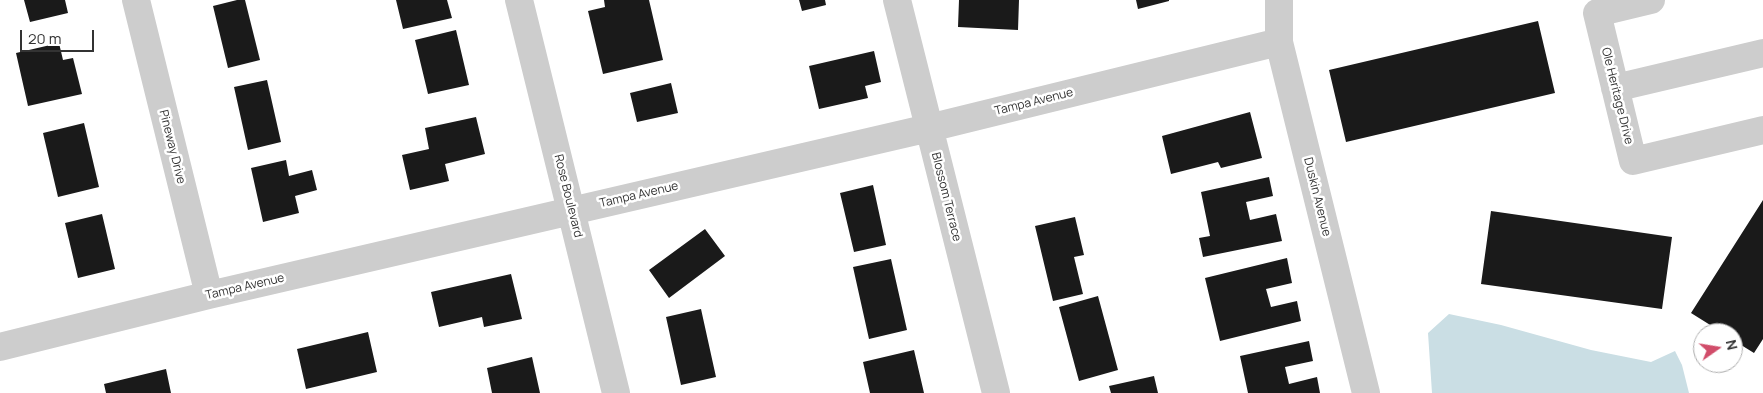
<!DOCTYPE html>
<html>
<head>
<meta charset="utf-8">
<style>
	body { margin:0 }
	#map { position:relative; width:1763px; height:393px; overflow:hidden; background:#fff; font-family:Manrope,sans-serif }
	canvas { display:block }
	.north { position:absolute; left:1693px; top:323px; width:50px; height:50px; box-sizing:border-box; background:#fff; border:1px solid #adadad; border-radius:50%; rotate:77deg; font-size:14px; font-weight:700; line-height:20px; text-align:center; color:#333 }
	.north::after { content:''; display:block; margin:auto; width:18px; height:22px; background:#d14d6a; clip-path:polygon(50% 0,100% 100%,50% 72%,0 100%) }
	.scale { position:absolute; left:20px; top:30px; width:74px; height:22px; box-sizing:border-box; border:2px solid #333; border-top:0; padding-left:6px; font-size:15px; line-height:18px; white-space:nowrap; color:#333; -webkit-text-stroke:4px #fff; paint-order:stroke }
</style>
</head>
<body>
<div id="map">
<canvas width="1763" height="393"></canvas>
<div class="north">N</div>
<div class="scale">20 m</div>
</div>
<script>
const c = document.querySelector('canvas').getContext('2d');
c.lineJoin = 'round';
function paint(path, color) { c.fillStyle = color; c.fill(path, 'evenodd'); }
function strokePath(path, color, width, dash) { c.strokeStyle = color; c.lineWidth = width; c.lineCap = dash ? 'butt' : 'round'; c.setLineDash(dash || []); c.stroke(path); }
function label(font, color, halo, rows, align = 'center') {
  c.font = font + ' Manrope,sans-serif'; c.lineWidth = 5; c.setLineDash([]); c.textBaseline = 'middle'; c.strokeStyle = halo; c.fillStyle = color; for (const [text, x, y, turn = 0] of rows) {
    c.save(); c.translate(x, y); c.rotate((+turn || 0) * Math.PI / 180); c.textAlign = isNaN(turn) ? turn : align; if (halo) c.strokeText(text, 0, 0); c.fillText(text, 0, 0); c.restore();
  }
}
const water = new Path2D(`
	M1449,314l52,11 90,25 60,12 24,-11 7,14 7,28h-257l-4,-60z`);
const building = new Path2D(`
	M24,0h41l3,13 -38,9z
	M237,0h8l15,60 -32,8 -15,-62z
	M396,0h51l5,18 -49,11z
	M604,0h45l14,60 -60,14 -15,-63 17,-4z
	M799,0h26l1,5 -24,6z
	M959,0h60l-1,30 -60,-3z
	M1136,0h33v1l-31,8z
	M1538,21l17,72 -209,49 -17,-72z
	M456,30l13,55 -41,9 -13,-54z
	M59,43l4,17 10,-2 9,36 -54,12 -12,-53z
	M874,51l7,31 -16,4 3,12 -49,11 -10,-43z
	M267,80l14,62 -33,8 -14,-63z
	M671,83l7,30 -41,9 -7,-29z
	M1250,112l12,46 -41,10 -3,-6 -47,12 -9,-38z
	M476,117l9,37 -40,10 4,17 -39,9 -8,-35 27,-6 -4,-21z
	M84,123l15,64 -41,10 -15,-64z
	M286,160l3,16 23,-6 5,20 -22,6 4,17 -36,9 -12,-54z
	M1269,177l4,19 -27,6 4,18 26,-6 6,27 -79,16 -4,-19 11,-2 -9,-44z
	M873,185l13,60 -32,7 -14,-59z
	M1763,200v139l-9,14 -21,-13v-7h-10l-32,-20z
	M1491,211l181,26 -10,72 -181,-25z
	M102,214l13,55 -37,9 -13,-55z
	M1075,217l9,38 -10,2 9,37 -30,7 -18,-75z
	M705,229l20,27 -56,42 -20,-28z
	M1287,258l5,25 -26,6 5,18 26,-6 4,20 -81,20 -15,-63z
	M891,259l16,71 -38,9 -16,-72z
	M511,274l11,45 -38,8 -2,-10 -43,10 -8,-35z
	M1098,296l20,74 -39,11 -20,-74z
	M701,309l15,68 -35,8 -15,-68z
	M368,332l9,40 -71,17 -9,-40z
	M1309,341l4,20 -28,6 4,17 28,-7 3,16h-72l-8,-37z
	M914,350l10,43h-54l-7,-31z
	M532,357l8,36h-48l-5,-25z
	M166,369l5,24h-65l-2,-9z
	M1154,376l4,17h-47l-2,-7z`);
const minor = new Path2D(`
	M136,0l73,295
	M519,0l97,393
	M897,0l99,393
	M1279,0v42l87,351
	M1651,0l-54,13 36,148 130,-31
	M1615,88l148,-35
	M0,347l209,-52 720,-167 350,-86`);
const streetNames = [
	["Ole Heritage Drive",1617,96,76],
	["Tampa Avenue",1034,102,-14],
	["Pineway Drive",172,147,76],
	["Tampa Avenue",639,195,-13],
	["Rose Boulevard",568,196,76],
	["Blossom Terrace",946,197,76],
	["Duskin Avenue",1317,197,76],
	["Tampa Avenue",245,287,-13]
];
paint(water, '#cadee4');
paint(building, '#1a1a1a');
strokePath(minor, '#cdcdcd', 28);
label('12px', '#333', '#fff', streetNames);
</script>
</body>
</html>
